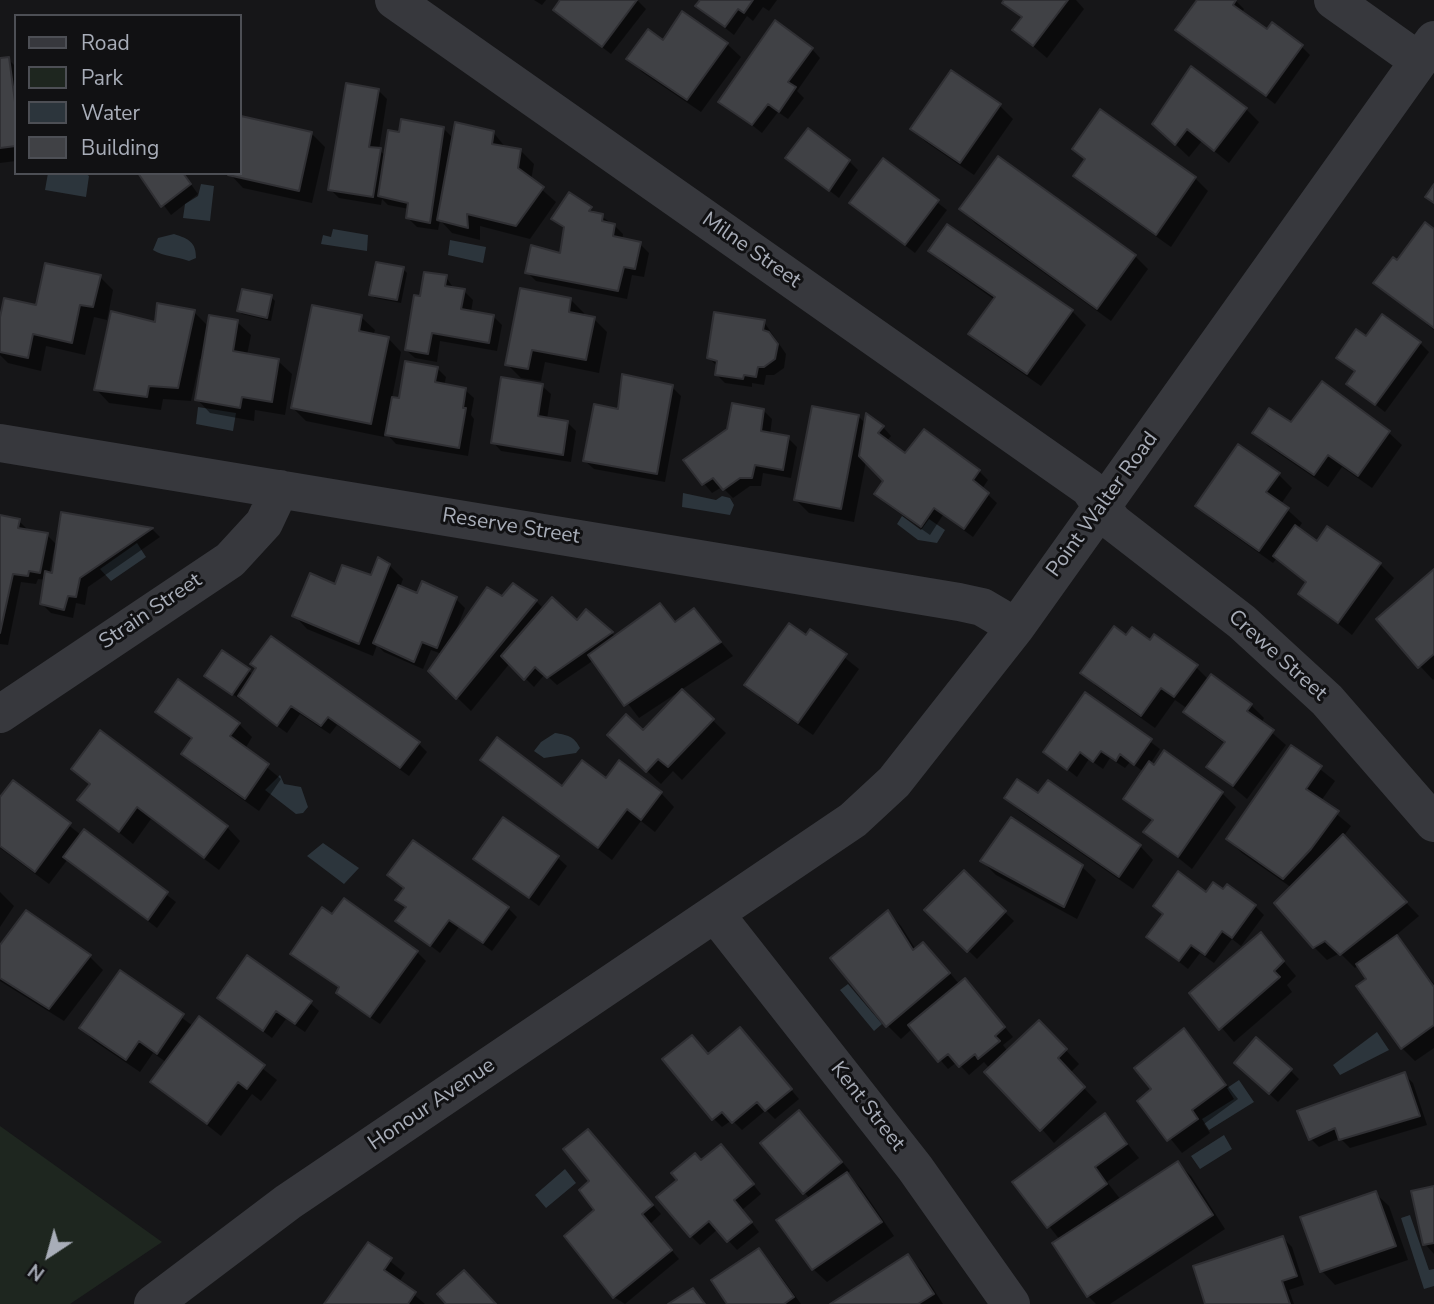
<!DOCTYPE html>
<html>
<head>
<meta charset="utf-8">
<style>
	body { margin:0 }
	#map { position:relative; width:1434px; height:1304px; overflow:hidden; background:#161618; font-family:"Nunito Sans",sans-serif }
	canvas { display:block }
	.legend { position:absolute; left:14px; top:14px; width:228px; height:161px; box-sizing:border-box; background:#111113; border:2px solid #4d4f55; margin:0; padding:9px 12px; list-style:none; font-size:21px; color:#a8adb8 }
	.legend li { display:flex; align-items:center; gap:14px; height:35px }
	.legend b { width:35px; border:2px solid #4d4f55 }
	.north { position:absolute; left:14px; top:1220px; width:70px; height:70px; -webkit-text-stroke:5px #111113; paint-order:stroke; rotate:216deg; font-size:19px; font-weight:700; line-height:28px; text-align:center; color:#a8adb8 }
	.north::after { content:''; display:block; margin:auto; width:24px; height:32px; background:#a8adb8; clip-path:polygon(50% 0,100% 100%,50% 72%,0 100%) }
</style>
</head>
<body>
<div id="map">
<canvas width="1434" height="1304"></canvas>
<ul class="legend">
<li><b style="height:9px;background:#37383d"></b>Road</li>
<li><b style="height:19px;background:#1e261f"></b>Park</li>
<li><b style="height:19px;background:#2c353c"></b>Water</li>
<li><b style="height:19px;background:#404145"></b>Building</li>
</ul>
<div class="north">N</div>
</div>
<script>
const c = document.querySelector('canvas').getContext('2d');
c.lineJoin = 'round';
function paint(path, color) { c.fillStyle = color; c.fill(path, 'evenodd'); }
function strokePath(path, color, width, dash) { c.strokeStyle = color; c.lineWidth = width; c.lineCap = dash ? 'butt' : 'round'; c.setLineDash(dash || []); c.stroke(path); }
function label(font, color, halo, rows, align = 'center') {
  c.font = font + ' "Nunito Sans",sans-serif'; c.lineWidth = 6; c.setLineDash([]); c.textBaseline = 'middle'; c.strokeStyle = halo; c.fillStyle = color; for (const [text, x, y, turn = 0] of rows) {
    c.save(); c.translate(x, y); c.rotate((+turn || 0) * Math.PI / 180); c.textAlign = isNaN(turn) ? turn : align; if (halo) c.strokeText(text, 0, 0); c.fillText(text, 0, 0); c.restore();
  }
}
const green = new Path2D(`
	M0,1126l162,116 -92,62h-70z`);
const water = new Path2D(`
	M48,173h37l4,3 -3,21 -41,-7z
	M201,184l13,2 -4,35 -27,-3 2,-14 13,-8z
	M333,229l35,6 -1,16 -46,-7 2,-9 8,2z
	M174,234c15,5 22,8 22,24l-7,3c-12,-5 -25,-4 -36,-11l5,-12z
	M450,240l36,7 -3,16 -35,-8z
	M198,407l38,6 -3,18 -37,-7z
	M683,493l33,7 6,-4 8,2 4,7 -4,10 -48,-8z
	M902,516l19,14 8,-11 16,11 -8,13 -19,-3 -21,-16z
	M137,543l9,14 -35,24 -11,-12z
	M555,733c12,2 19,3 25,15l-4,5 -32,5 -10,-7 7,-9z
	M280,775l4,9 17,3 7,20 -5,6 -7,1 -31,-24z
	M323,843l36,25 -15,16 -37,-28z
	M848,984l34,40 -8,7 -34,-41z
	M1377,1032l12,18 -49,25 -7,-10z
	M1239,1080l15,22 -45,28 -7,-11 32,-20 -7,-11z
	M1224,1135l8,14 -32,20 -9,-13z
	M565,1169l11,14 -30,25 -11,-13z
	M1410,1215l19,55 5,-1v17l-10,3 -23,-71z`);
const shadow = new Path2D(`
	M534,0h12l-4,5z
	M562,0h75l9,9 -35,45 -47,-36z
	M702,0h75l-8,11 -6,-4 -10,14 -6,-5 -13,19 -37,-29z
	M1006,0h70l8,9 -37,49 -33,-28 8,-11 -18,-17z
	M1199,0h36l9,9 -3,5 27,18 33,14 9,9 -35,49 -98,-74z
	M663,42l64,2 14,13 -40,55 -59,-40 -13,-14z
	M812,49l8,9 -23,33 7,7 -16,21 -10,-7 -16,21 -41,-32z
	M8,59l8,8v94l-16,2v-103z
	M378,90l9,9 -8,51 7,6 14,-22 44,-5 10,10 39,-7 13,16 14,2 14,14 -3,16 25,22 -26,37 -50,-13v14l-28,-7 -12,-13 -2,10 -21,-3 -9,-9 1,-9 -21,-4 -6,-6 -1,6 -42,-7 -9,-9z
	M999,105l14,14 -39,56 -48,-33 -13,-13z
	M1246,109l13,13 -30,41 -27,-22 -13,16 -35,-33z
	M242,118l69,15 14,14 -13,56 -69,-15 -13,-14 10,-1z
	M1074,149l121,29 13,13 -37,56 -82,-58 -13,-13 10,-15z
	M787,158l62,3 9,9 -19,28z
	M884,161l63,49 -32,43 -55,-42z
	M140,173h48l-3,3 13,18 -27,21z
	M570,195l44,30 9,9 -1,6 18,4 9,9 -5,24 -12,-2 -5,24 -91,-18 -9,-9 34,-17 4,-26 -12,-10z
	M961,209l174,47 13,13 -37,52 -136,-98z
	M947,226l125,85 14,14 -45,61 -57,-39 -13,-13 24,-34 -51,-36 -14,-14z
	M1434,231v99l-58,-47z
	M403,269l4,4 -6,30 -26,-5 -4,-4z
	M100,277l13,13 -6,30 -13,-3 -9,38 -39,-9 -5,25 -33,-8 -8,-8v-30z
	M446,277l8,12 10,2 9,9 -2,12 22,4 9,9 -5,26 -57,-10 -3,21 -22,-4 -9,-8 15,-52z
	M271,297l4,4 -4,20 -29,-7 -4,-4z
	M571,300l13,13 -1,4 11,2 13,13 -8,41 -54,-11 -4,19 -20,-3 -14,-14z
	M194,312l15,15 28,-5 14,13 -4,20 31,6 14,13 -7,41 -30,-5 -1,11 -44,-8 -13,-14 6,-39 -3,-1 -9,42 -28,-2 -2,11 -52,-7 -13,-14 61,-65z
	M361,317l14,13 -2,6 15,2 13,14 -9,46 8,2 37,-32 9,9 -2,9 21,4 9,8 -3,17 3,4 -6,37 -72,-12 -11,-12 -1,5 -78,-16 -13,-13z
	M764,322l22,32 -2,14 -10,7h-8l-2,10 -12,-2v4l-27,-4 -8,-8 1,-8 -9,-9z
	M1367,339l53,4 9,9 -44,60 -36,-28 7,-11 -18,-16z
	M542,386l9,8 -4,25 20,3 9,9 -5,31 -70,-11 -8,-9z
	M672,387l9,9 -16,86 -71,-13 -9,-8 34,-50z
	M763,410l9,9 -2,16 18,3 9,9 -6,31 -28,-5 -2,13h-11l-17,12 -11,-11 -10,6 -27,-32z
	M858,416l8,8 17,3 8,9 -4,5 19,14 73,16 9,9 -6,9 15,14 -24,34 -30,-22 -13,20 -45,-32 -9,-9 10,-14 -20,-19 -12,61 -45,-9 -13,-13z
	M1292,425l96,7 14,13 -30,43 -30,-21 -14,20 -60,-41 -13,-14z
	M1279,475l13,13 -11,16 21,19 -4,6 20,14 10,-15 52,36 14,14 -42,57 -52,-42 7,-9 -30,-26 -4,5 -62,-44 -14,-13z
	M62,514l90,15 8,8 -72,50 -3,18 -9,-2 -3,15 -22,-5 -9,-9 4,-24 -8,-1 -2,5 -15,-2 -13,63 -8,-1v-127l19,4 9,9 19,5 11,11zM54,550h3l-3,25 -5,-1z
	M389,565l14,14 -3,8 18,9 38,3 9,9 -10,25 47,-35 34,3 8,8 33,14 9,-11 30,25 44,-32 17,17 17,-12 39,46 -52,34 45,43 -44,47 -9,-9 -12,13 -39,-36 21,-15 37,-42 -41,27 -45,-58 -37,25 -12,-11 -11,13 -24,-24 -39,48 -41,-40 12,-17 -11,-4 -8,19 -39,-17 -7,-7 -4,11 -66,-27 -13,-14 42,-29 37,-8z
	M1434,571v108l-1,1 -13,-14z
	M811,631l48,38 -46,66 -53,-37 -14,-14z
	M1127,637l69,30 13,13 42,25 13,13 -3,5 25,22 -39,54 -38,-32 16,-23 -26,-19 -13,-13 2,-3 -13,-9 -20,28 -59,-42 -13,-13z
	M223,652l31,23 165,69 8,8 -18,24 -72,-51 -7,9 -30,-20 -13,19 -81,-58z
	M1086,694l74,55 -10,15 4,3 11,-14 57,40 14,14 -44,62 -46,-37 7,-10 -28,-23 19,-27 -14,-10 -5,6 -15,-10 -7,11 -14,-10 -12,18 -32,-25z
	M157,712l82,12 13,13 -7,12 36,30 -22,32 -62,-44 -14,-14 9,-13z
	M1292,747l43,34 -14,20 30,25 -8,11 76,79 -24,20 39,48v64l-19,13 -13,-13 -44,-83 -3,3 -15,-15 -13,7 -13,-13 -22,-59 -50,-35 -14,-14z
	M482,759l81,29 43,-7 55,12 13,14 -19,25 -14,-11 -29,39z
	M73,769l154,58 13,14 -21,29 -68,-51 -18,25 -53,-44 11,-15z
	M14,782l67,53 3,-4 92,71 -19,26 -89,-69 -19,25 -49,-36v-48z
	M1039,796l101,50 13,14 -20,29 -113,-78 -13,-14z
	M1011,819l71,48 14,13 -19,39 -81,-44 -14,-14z
	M558,858l9,8 -28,40 -64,-47z
	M964,873l50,48 -37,38 -50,-49z
	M389,875l119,33 9,9 -25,34 -33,-24 -19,26 -42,-32 8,-12 -8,-9 8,-11z
	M0,892l14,14 -14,21z
	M1255,906l9,9 -23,31 -9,-7 -18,24 -14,-10 -12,16 -40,-32z
	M888,912l13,14 15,24 21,8 23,27 13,4 40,48 -10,8 5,7 31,-30 40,42 -9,9 27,29 -43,41 -70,-81 -15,13 -12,-13 -9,7 -35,-41 -12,11 -14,-14z
	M333,916l84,36 9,9 -46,63 -33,-22 -9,-9 2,-4 -48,-36z
	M1261,934l35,42 -9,9 5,7 -58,50 -42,-49z
	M0,948l90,9 13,13 -39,51 -64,-40z
	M120,972l73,54 6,-8 78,62 -16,21 -9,-7 -31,42 -69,-54 14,-20 -13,-9 -13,19 -46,-31 -13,-13z
	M219,998l91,5 9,8 -14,21 -19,-13 -14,19z
	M1184,1031l54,68 -34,25 6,9 -28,20 -42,-52 14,-11z
	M748,1038l51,61 -24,20 -9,-9 -24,20 -10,-10 -10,7 -8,-8 -6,-64z
	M1290,1070l9,9 -21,23 -33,-31z
	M1404,1074l9,9 14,42 -77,23 -10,-10 -21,9 -8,-8z
	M1105,1116l34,42 -32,24 14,18 57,-37 13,13 34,53 -115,75h-14l-8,-8 -28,-56 -46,-58z
	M808,1121l42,50 -3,3 14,14 33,48 -67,46 -14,-13 -3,-70 -48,-56z
	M597,1140l64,74 -11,10 29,35 -54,45 -11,-7 -47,-60 30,-26 -6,-30z
	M729,1155l32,39 -19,16 17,22 -22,18 -19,-21 -18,16 -9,-9 10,-74z
	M1434,1188v66l-9,-10z
	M1375,1193l14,13 19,54 -73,25 -13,-14z
	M1283,1238l9,9 12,38 -15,5 5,14h-87z
	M368,1244l37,29 -6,9 26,22h-99z
	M759,1250l13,14 29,40h-72z
	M907,1256l14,14 22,34h-110z`);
const building = new Path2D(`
	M560,0h77l-35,47 -49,-37z
	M700,0h53l-9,13 -6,-4 -13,18 -30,-21z
	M1004,0h64l-35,46 -21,-16 10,-13 -20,-14z
	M1197,0h39l-3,5 34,24 5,-7 31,23 -37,51 -91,-66z
	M682,11l46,32 -41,57 -61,-41 22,-30 15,11z
	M775,20l38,28 -25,34 8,5 -17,25 -11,-8 -16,21 -34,-23z
	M9,57l7,52v37l-16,2v-90z
	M1191,66l56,42 -33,43 -27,-22 -12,16 -23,-21z
	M951,70l50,34 -41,59 -50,-34z
	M346,83l33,6 -10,58 12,1 -8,49 -45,-7z
	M1100,109l96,68 -40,58 -83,-59 12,-17 -13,-10z
	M241,116l71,16 -13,59 -71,-16 12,-2z
	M401,119l43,8 -14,96 -24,-5 2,-15 -30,-7 10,-66 11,2z
	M455,122l39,9 -2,13 29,5 -3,19 26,19 -28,39 -49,-12 1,14 -31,-8z
	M808,128l42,32 -21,31 -44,-33z
	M998,156l138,99 -39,54 -138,-100z
	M883,158l56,42 -34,45 -56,-42z
	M138,173h45l8,11 -30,23z
	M1434,184v19l-9,-6z
	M569,192l23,15 -3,4 14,3 -1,7 13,3 -2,12 28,6 -6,27 -11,-2 -6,24 -93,-18 6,-28 29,8 4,-26 -13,-8z
	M1425,222l9,7v99l-61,-45 20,-26 4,3z
	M947,224l126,86 -46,64 -59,-40 27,-37 -67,-46z
	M376,262l28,5 -7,33 -28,-5z
	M45,263l56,12 -8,32 -13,-2 -8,38 -39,-9 -5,24 -28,-6v-35l4,-19 32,7z
	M424,272l23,3 -2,11 20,3 -4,20 33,6 -5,28 -57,-10 -4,21 -23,-4 9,-55 6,1z
	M520,288l51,10 -2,14 26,5 -9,43 -54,-10 -4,19 -23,-4z
	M242,289l30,6 -5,23 -30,-7z
	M157,303l38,7 -17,78 -29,-2 -2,11 -53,-7 17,-79 44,11z
	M312,305l50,10 -3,16 30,6 -18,87 -80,-16z
	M714,312l51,8 -2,10 6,2 9,12 -3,15 -11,8h-6l-2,10 -12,-2 -1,4 -28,-4 2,-14 -10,-3z
	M1382,314l39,28 -46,63 -29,-21 9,-13 -19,-13 20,-29 10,7z
	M209,315l29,5 -5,31 46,8 -7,43 -30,-5 -2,11 -45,-8z
	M405,361l33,6 -3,15 31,6 -3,20h3l-7,40 -74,-13 7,-38 7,1z
	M622,374l51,11 -16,89 -74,-13 11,-57 24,5z
	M501,377l42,7 -5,32 30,5 -5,34 -72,-12z
	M1322,381l68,50 -32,45 -30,-21 -14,20 -62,-42 17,-25 22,14z
	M732,403l32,6 -3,22 28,5 -6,34 -28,-5 -3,13h-12l-17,12 -10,-12 -11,7 -19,-25 44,-31z
	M812,406l47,9 -18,94 -47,-9z
	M866,413l18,13 -6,7 27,20 19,-24 56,41 -7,10 16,13 -25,36 -30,-21 -13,19 -47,-33 9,-13 -24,-25z
	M1238,444l42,29 -14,19 23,16 -30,43 -64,-45z
	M61,512l92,16 -73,50 -4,19 -8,-1 -4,14 -24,-6 5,-33 7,2z
	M0,515l20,4 -2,9 30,5 -8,40 -11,-2 -1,5 -15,-2 -13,59z
	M1295,525l22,16 10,-15 54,37 -43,60 -40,-29 8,-12 -33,-26z
	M378,557l12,7 -31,80 -67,-28 18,-43 25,11 7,-19 29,10z
	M1434,569v85l-16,14 -42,-49z
	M422,581l35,16 -20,51 -15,-6 -8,20 -41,-19 25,-58 19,8z
	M513,583l24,17 -81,99 -28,-28 59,-84 15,9z
	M552,597l25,23 9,-11 27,23 -66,46 -12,-11 -11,13 -23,-24z
	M660,603l15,19 19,-14 27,34 -97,64 -36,-51z
	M789,623l17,12 4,-6 37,25 -49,69 -54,-38z
	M1114,626l12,9 6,-8 18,13 4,-6 44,31 -24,32 -13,-9 -20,28 -61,-43z
	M271,636l149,106 -20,26 -72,-51 -7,9 -30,-20 -14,20 -39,-30 18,-28 -6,-4z
	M222,650l28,19 -18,26 -28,-19z
	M1211,674l41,30 -5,7 27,19 -41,56 -27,-19 19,-25 -42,-30z
	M178,679l62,44 -10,13 39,28 -24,35 -64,-45 11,-16 -37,-26z
	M682,689l32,30 -46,48 -10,-8 -12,13 -39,-37 19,-21 17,16z
	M1085,692l67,47 -18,26 -14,-11 -4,7 -15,-10 -8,11 -13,-10 -13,18 -24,-18z
	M100,730l128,96 -24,32 -67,-51 -18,25 -42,-32 13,-16 -19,-15z
	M497,737l65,49 20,-26 24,18 13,-18 43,32 -21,28 -14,-11 -29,39 -118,-88z
	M1291,745l31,21 -16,23 33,22 -28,38 -28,30 -57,-40z
	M1164,750l59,42 -45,65 -35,-25 10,-12 -30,-21 26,-38 5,4z
	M1017,779l21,14 10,-13 93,65 -22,32 -115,-79z
	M13,780l58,43 -36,49 -35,-26v-49z
	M503,817l56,39 -30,42 -56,-39z
	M1011,817l72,48 -19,42 -84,-46z
	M84,829l84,63 -20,28 -85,-63z
	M1343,834l64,68 -67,53 -15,-14 -12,7 -39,-45z
	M413,840l96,67 -26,36 -34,-23 -19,26 -35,-25 11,-14 -11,-7 9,-12 -17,-13z
	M964,870l42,41 -39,41 -43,-42z
	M1178,871l28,21 7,-10 10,7 4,-5 29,21 -24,33 -10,-7 -17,24 -14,-10 -12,16 -33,-24 17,-23 -10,-8z
	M344,898l74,53 -48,66 -34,-24 3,-6 -49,-33 32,-47 10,7z
	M26,910l65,45 -42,54 -49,-31v-33z
	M888,910l25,40 10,-8 27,31 -64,54 -56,-69z
	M1261,932l23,29 -10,10 6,6 -61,53 -30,-37z
	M1397,935l37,52v38l-33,24 -45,-63 10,-7 -10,-15z
	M247,955l65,46 -17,23 -19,-13 -13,20 -46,-33z
	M120,970l64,44 -27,40 -18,-13 -13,19 -47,-32z
	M965,978l40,49 -10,9 5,5 -22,18 -3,-5 -16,13 -11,-13 -10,8 -30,-37z
	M199,1016l66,49 -18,24 -9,-7 -31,42 -57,-42z
	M1039,1020l28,29 -9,9 27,29 -45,44 -56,-59z
	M740,1027l52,62 -27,22 -8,-9 -25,21 -10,-11 -10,8 -50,-61 30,-24 16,19z
	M1184,1028l42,57 -34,25 6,9 -31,22 -30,-40 14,-12 -17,-21z
	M1256,1037l36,32 -23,25 -35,-31z
	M1405,1072l15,44 -81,24 -4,-12 -26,12 -12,-29z
	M799,1110l43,52 -39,32 -43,-51z
	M1105,1113l22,31 -32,23 12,17 -60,44 -35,-46z
	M588,1129l65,76 -11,9 30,36 -59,48 -49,-62 30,-26 -15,-20 10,-9 -26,-32z
	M721,1144l33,40 -20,16 18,22 -25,20 -18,-21 -19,16 -34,-40 21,-17 -6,-7 24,-20 6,7z
	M1178,1161l35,54 -126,82 -35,-54z
	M847,1172l35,50 -70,48 -36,-50z
	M1434,1186v57l-11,2 -12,-54z
	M1376,1191l20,55 -76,26 -20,-55z
	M1283,1236l14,40 -15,5 8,23h-85l-12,-38z
	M368,1242l24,16 -8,12 32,22 -8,12h-84z
	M759,1248l35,49 -10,7h-57l-16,-24z
	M908,1254l26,40 -16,10h-88z
	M464,1270l32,34h-50l-9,-10z
	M693,1288l12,16h-37z`);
const minor = new Path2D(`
	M394,0l695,488 24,34 129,100 85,78 107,123
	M1333,0l86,61
	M0,443l959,159 23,5 34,20
	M0,714l230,-154 34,-37 16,-34
	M716,915l199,253 96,136
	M153,1304l135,-102 565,-382 41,-38 122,-155 418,-587`);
const streetNames = [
	["Milne Street",751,251,35],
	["Point Walter Road",1103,505,-54],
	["Reserve Street",511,527,9],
	["Strain Street",151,612,-34],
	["Crewe Street",1277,656,42],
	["Honour Avenue",432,1105,-34],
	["Kent Street",867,1107,52]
];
paint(green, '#1e261f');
paint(water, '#2c353c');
paint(shadow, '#0007');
paint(building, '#404145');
strokePath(building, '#303034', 2);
strokePath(minor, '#37383d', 38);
label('21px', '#a8adb8', '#111113', streetNames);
</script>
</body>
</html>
